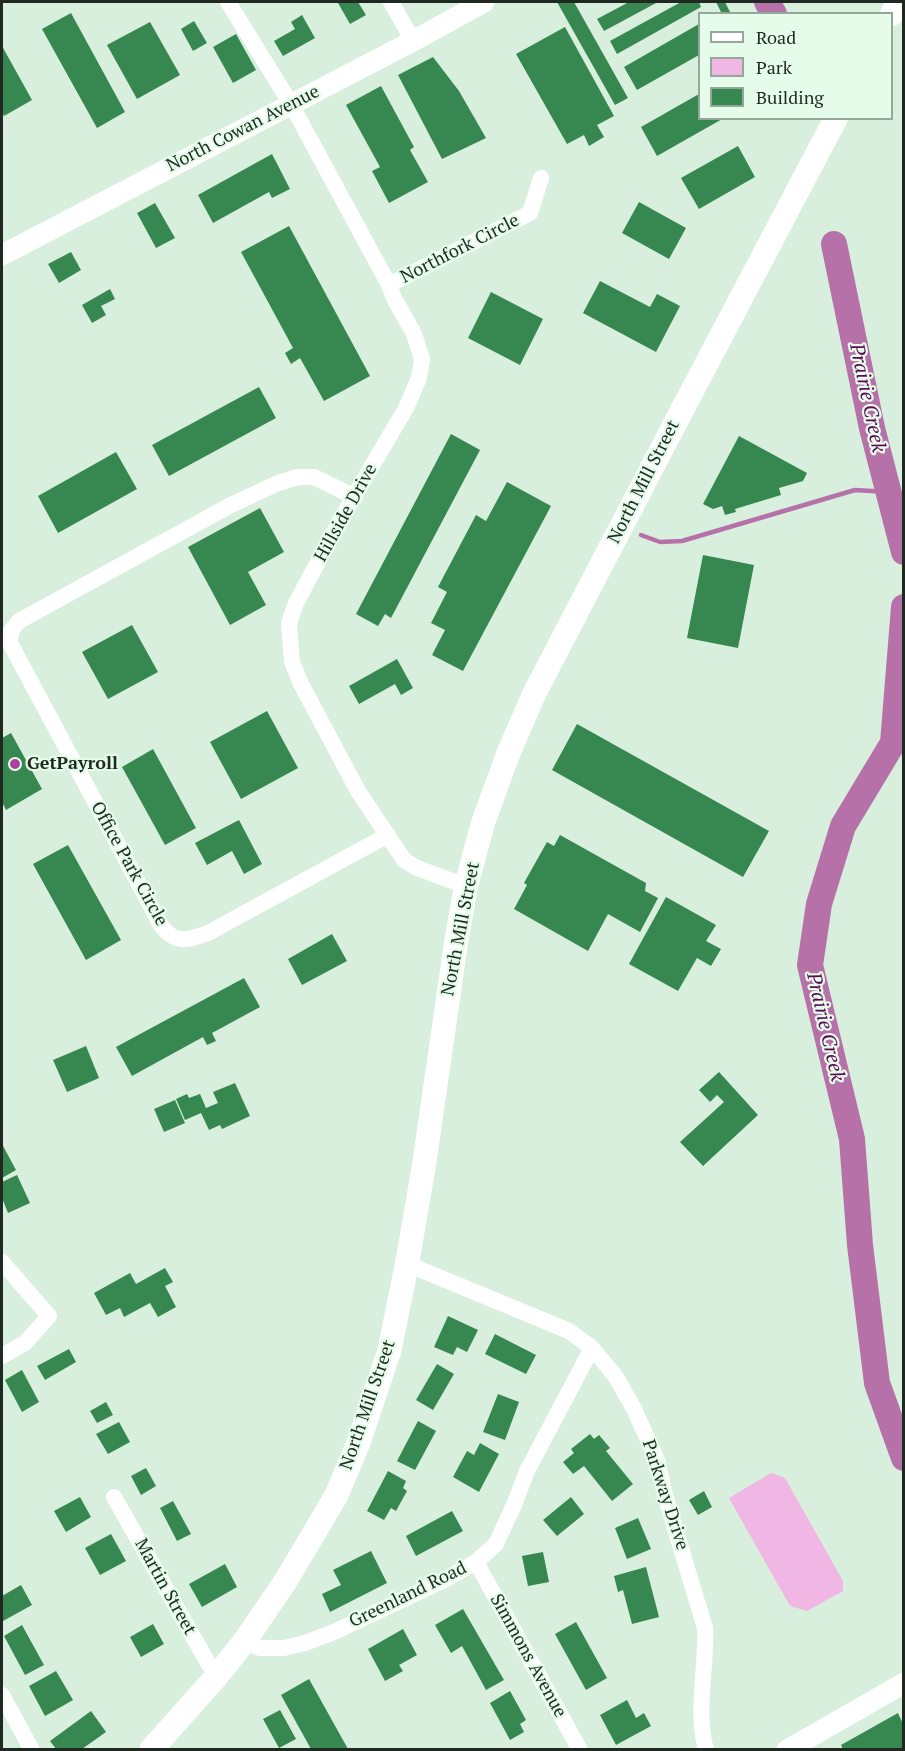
<!DOCTYPE html>
<html>
<head>
<meta charset="utf-8">
<style>
	body { margin:0 }
	#map { position:relative; width:905px; height:1751px; overflow:hidden; background:#d7efdc; font-family:"PT Serif",serif }
	canvas { display:block }
	.frame { position:absolute; inset:0; border:3px solid #1f2821; pointer-events:none }
	.legend { position:absolute; left:698px; top:12px; width:195px; height:108px; box-sizing:border-box; background:#e4fce9; border:2px solid #95a799; margin:0; padding:8px 10px; list-style:none; font-size:18px; color:#1f2821 }
	.legend li { display:flex; align-items:center; gap:12px; height:30px }
	.legend b { width:30px; border:2px solid #95a799 }
</style>
</head>
<body>
<div id="map">
<canvas width="905" height="1751"></canvas>
<div class="frame"></div>
<ul class="legend">
<li><b style="height:8px;background:#fff"></b>Road</li>
<li><b style="height:16px;background:#f1b7e4"></b>Park</li>
<li><b style="height:16px;background:#378750"></b>Building</li>
</ul>
</div>
<script>
const c = document.querySelector('canvas').getContext('2d');
c.lineJoin = 'round';
function paint(path, color) { c.fillStyle = color; c.fill(path, 'evenodd'); }
function strokePath(path, color, width, dash) { c.strokeStyle = color; c.lineWidth = width; c.lineCap = dash ? 'butt' : 'round'; c.setLineDash(dash || []); c.stroke(path); }
function label(font, color, halo, rows, align = 'center') {
  c.font = font + ' "PT Serif",serif'; c.lineWidth = 4.5; c.setLineDash([]); c.textBaseline = 'middle'; c.strokeStyle = halo; c.fillStyle = color; for (const [text, x, y, turn = 0] of rows) {
    c.save(); c.translate(x, y); c.rotate((+turn || 0) * Math.PI / 180); c.textAlign = isNaN(turn) ? turn : align; if (halo) c.strokeText(text, 0, 0); c.fillText(text, 0, 0); c.restore();
  }
}
const green = new Path2D(`
	M771,1473l14,5 58,103v10l-36,20 -17,-5 -61,-108z`);
const stream = new Path2D(`
	M641,535l19,7 22,-1 173,-51 33,2`);
const river = new Path2D(`
	M767,2l7,12
	M834,244l38,184 32,124
	M904,607l-11,136 -50,83 -24,78 -9,61 42,174 8,106 17,138 27,75`);
const building = new Path2D(`
	M342,2h16l8,13 -16,9 -12,-21z
	M557,2h17l54,96 -13,7z
	M629,2h29l-54,29 -7,-12z
	M681,2h18l2,5 -84,47 -7,-13z
	M716,2h9l6,12h-9z
	M71,13l54,99 -28,16 -55,-99z
	M302,15l13,23 -32,18 -9,-15 21,-12 -4,-7z
	M194,21l13,22 -14,8 -12,-22z
	M150,22l30,53 -43,24 -30,-54z
	M699,24v31l-62,35 -13,-23z
	M565,27l49,89 -17,9 7,12 -15,9 -5,-11 -17,9 -51,-90z
	M236,34l20,36 -23,13 -20,-36z
	M2,46l30,54 -28,16 -2,-4z
	M433,57l26,34 27,47 -44,21 -44,-84z
	M381,86l33,61 -4,3 18,32 -39,21 -17,-32 8,-4 -34,-62z
	M699,94v24h25l-67,38 -16,-29z
	M738,146l17,31 -56,32 -18,-31z
	M272,154l18,35 -18,9 -3,-6 -56,31 -15,-28z
	M639,202l47,26 -17,31 -47,-26z
	M155,203l20,35 -19,10 -19,-35z
	M289,226l81,150 -46,25 -24,-43 -9,6 -6,-11 8,-5 -52,-96z
	M71,252l10,18 -22,13 -11,-19z
	M600,281l50,26 7,-13 23,12 -24,46 -73,-39z
	M110,289l5,10 -14,7 5,9 -14,8 -10,-18z
	M491,292l52,27 -23,46 -52,-27z
	M259,387l17,31 -107,58 -17,-31z
	M451,434l29,16 -89,168 -6,-4 -7,12 -22,-12z
	M739,436l68,37 -4,8 -24,7 2,7 -46,14 1,3 -11,3 -3,-9 -9,3 -10,-5z
	M116,452l21,37 -79,44 -20,-37z
	M507,482l44,24 -88,165 -31,-16 13,-25 -14,-7 16,-31 -9,-5 38,-72 10,6z
	M260,508l24,44 -36,20 18,33 -36,20 -42,-78z
	M703,555l51,10 -16,83 -51,-10z
	M132,625l26,47 -50,27 -26,-47z
	M397,659l16,29 -12,7 -6,-11 -36,20 -10,-18z
	M267,711l31,57 -57,31 -31,-57z
	M577,724l192,107 -26,46 -191,-107z
	M11,733l31,56 -36,21 -4,-8v-64z
	M153,749l43,79 -31,17 -43,-78z
	M239,820l23,44 -18,10 -12,-23 -25,14 -12,-22z
	M560,835l86,48 -1,8 13,7 -18,34 -32,-18 -20,37 -74,-42 13,-24 -3,-2 23,-41 7,4z
	M68,845l53,95 -35,20 -53,-96z
	M666,897l50,28 -10,16 15,8 -10,17 -14,-8 -19,33 -49,-27z
	M332,934l15,27 -45,24 -14,-26z
	M244,978l16,29 -48,26 4,8 -9,4 -4,-8 -71,39 -16,-29z
	M86,1046l13,32 -32,14 -14,-32z
	M719,1072l39,43 -55,51 -23,-24 44,-40 -7,-7 -7,7 -11,-12z
	M235,1083l15,33 -28,13 -2,-4 -11,5 -8,-17 -16,7 -9,-21 11,-5 2,4 11,-4 6,14 12,-5 -5,-11z
	M175,1100l10,23 -21,9 -10,-23z
	M2,1144l14,26 -14,8z
	M17,1175l13,28 -22,10 -6,-15v-16z
	M165,1268l8,14 -8,4 11,21 -18,10 -8,-14 -26,14 -4,-9 -14,7 -12,-22 36,-20 6,11z
	M448,1316l30,14 -11,22 -10,-5 -4,8 -19,-8z
	M495,1334l41,21 -10,19 -41,-20z
	M69,1349l7,13 -31,18 -8,-14z
	M437,1364l17,10 -21,36 -17,-10z
	M22,1370l17,32 -17,10 -17,-32z
	M498,1394l21,8 -14,38 -22,-8z
	M106,1402l7,13 -16,8 -7,-12z
	M418,1421l18,10 -21,39 -18,-9z
	M119,1422l11,20 -22,12 -12,-20z
	M590,1434l4,5 5,-4 11,13 -4,3 27,33 -21,17 -28,-35 -11,8 -10,-12 11,-9 -3,-4z
	M480,1443l19,11 -20,38 -26,-15 14,-26 7,4z
	M146,1468l10,18 -15,9 -10,-19z
	M388,1471l18,10 -3,7 4,3 -11,20 -5,-3 -7,12 -17,-9z
	M704,1491l8,16 -14,8 -9,-15z
	M80,1497l11,20 -25,15 -12,-21z
	M571,1497l13,17 -27,22 -14,-16z
	M173,1501l18,33 -14,7 -17,-33z
	M452,1511l11,20 -47,25 -10,-20z
	M638,1518l13,31 -24,10 -12,-31z
	M111,1534l15,27 -26,14 -15,-27z
	M371,1551l16,32 -57,29 -8,-18 19,-9 -8,-15z
	M543,1552l6,30 -21,4 -6,-30z
	M225,1564l12,23 -35,20 -13,-23z
	M646,1567l13,50 -27,7 -9,-34 -5,2 -4,-16z
	M21,1585l11,20 -29,16 -1,-25z
	M463,1609l41,71 -18,10 -24,-44 -11,7 -16,-28z
	M576,1622l31,56 -21,12 -31,-56z
	M153,1624l11,20 -23,13 -11,-20z
	M22,1625l22,40 -19,10 -21,-39z
	M403,1629l14,26 -18,10 4,6 -18,10 -17,-32z
	M56,1671l17,29 -28,16 -16,-30z
	M309,1679l39,70h-37l-30,-54z
	M510,1691l16,29 -6,4 4,8 -14,8 -20,-37z
	M627,1700l9,18 8,-5 7,13 -35,19 -16,-30z
	M280,1710l16,29 -17,9 -16,-29z
	M91,1711l15,21 -24,17h-26l-6,-8z
	M898,1713l5,11v25h-60l-2,-4z`);
const minor = new Path2D(`
	M228,2l63,102 98,181 5,13 20,36 8,25 -3,19 -13,30 -64,109 -46,86 -7,20 3,39 9,22 57,107 46,69 13,8 49,18
	M391,2l22,39
	M389,285l141,-72 11,-35
	M355,497l-41,-20h-16l-20,6 -49,23 -210,115 -8,10 -1,12 152,284c15,18 26,13 46,6l180,-98
	M2,1262l47,54 -24,27 -23,13
	M407,1264l162,67 23,17 24,29 18,32 23,51 8,35 40,133c2,41 -10,82 1,122
	M114,1497l102,180
	M476,1562l104,188
	M244,1642l16,6h24l21,-5 29,-11 110,-52 32,-18 20,-18 18,-39 13,-34 65,-123
	M2,1695l30,55`);
const tertiary = new Path2D(`
	M2,255l411,-214 71,-39
	M787,1750l117,-67`);
const secondary = new Path2D(`
	M892,14l6,-12
	M151,1750l65,-73 28,-35 41,-60 51,-86 22,-52 31,-92 18,-88 17,-99 32,-222 10,-57 17,-63 25,-69 26,-60 146,-280 156,-296`);
const markers = [
	[15,764,6,"#ae409d"]
];
const streetNames = [
	["North Cowan Avenue",243,129,-27],
	["Northfork Circle",460,249,-27],
	["North Mill Street",644,482,-63],
	["Hillside Drive",346,513,-61],
	["Office Park Circle",129,864,61],
	["North Mill Street",461,929,-79],
	["North Mill Street",368,1405,-71],
	["Parkway Drive",665,1495,72],
	["Martin Street",165,1587,61],
	["Greenland Road",408,1595,-26],
	["Simmons Avenue",528,1656,61]
];
const poiNames = [
	["GetPayroll",27,764]
];
const waterNames = [
	["Prairie Creek",867,398,78],
	["Prairie Creek",825,1027,77]
];
paint(green, '#f1b7e4');
strokePath(stream, '#b771a9', 4.5);
strokePath(river, '#b771a9', 26);
paint(building, '#378750');
strokePath(minor, '#fff', 16);
strokePath(tertiary, '#fff', 21);
strokePath(secondary, '#fff', 24);
for (const [x, y, r, color] of markers) { const dot = new Path2D(); dot.arc(x, y, r, 0, 2 * Math.PI); c.fillStyle = color; c.fill(dot); strokePath(dot, '#e4fce9', 2); }
label('18px', '#1f2821', '#e4fce9', streetNames);
label('bold 18px', '#1f2821', '#e4fce9', poiNames, 'left');
label('italic 20px', '#600756', '#e4fce9', waterNames);
</script>
</body>
</html>
